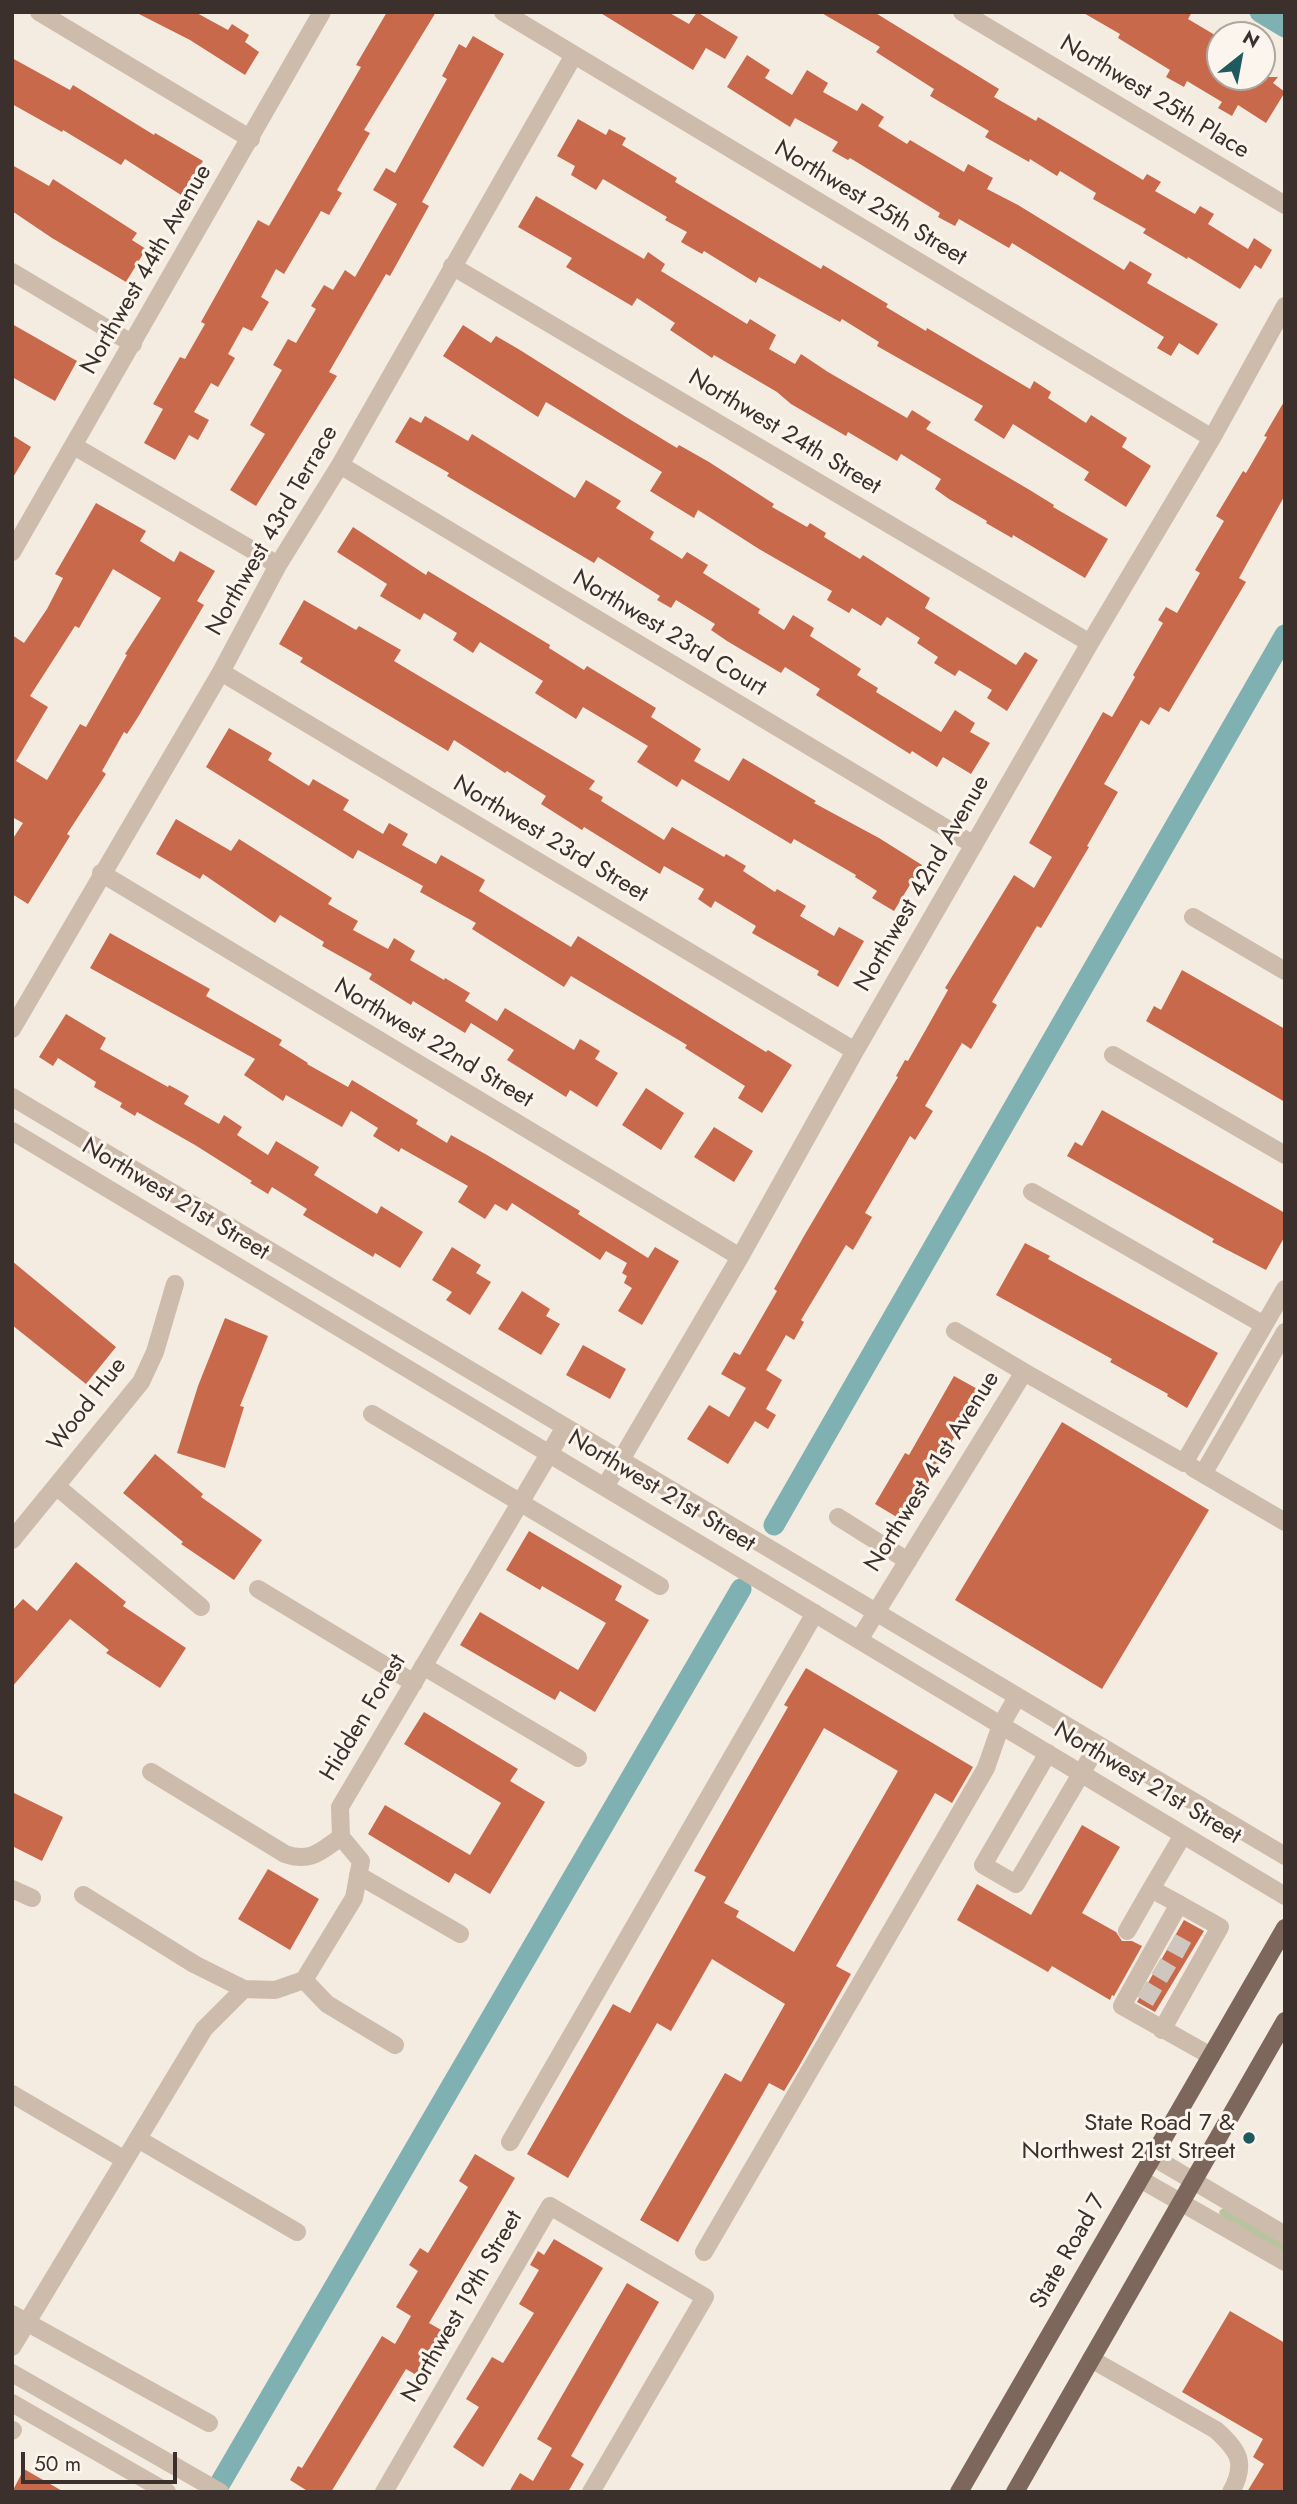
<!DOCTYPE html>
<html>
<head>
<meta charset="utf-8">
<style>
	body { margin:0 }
	#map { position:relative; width:1297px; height:2504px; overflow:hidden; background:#f4ebe1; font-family:Jost,sans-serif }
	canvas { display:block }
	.frame { position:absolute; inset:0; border:14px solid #3b302b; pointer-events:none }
	.north { position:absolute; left:1206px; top:21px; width:70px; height:70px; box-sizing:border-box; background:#fbf5ee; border:2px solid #aea6a0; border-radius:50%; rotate:31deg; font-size:19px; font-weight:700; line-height:28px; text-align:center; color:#3b302b }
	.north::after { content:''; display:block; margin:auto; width:24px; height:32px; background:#1f5a5e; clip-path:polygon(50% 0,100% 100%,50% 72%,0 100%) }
	.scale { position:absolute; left:21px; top:2452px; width:156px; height:32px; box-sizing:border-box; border:4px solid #3b302b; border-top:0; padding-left:9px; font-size:21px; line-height:24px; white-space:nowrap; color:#3b302b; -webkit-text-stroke:5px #fbf5ee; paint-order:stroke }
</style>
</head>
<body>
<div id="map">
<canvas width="1297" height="2504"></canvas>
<div class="frame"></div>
<div class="north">N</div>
<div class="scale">50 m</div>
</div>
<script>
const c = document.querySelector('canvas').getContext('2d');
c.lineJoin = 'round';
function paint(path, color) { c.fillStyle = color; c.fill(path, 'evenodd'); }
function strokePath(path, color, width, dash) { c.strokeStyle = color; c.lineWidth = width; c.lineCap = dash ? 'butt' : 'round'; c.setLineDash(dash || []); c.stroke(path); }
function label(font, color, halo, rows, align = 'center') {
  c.font = font + ' Jost,sans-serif'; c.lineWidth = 6; c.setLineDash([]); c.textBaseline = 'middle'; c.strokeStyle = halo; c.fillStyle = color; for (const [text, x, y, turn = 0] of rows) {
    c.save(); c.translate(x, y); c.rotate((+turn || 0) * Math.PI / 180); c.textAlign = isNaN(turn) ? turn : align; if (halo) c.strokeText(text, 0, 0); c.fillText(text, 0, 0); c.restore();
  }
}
const green = new Path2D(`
	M1224,2208l61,35v12l-59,-34 -7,-8 1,-3z`);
const canal = new Path2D(`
	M1260,12l25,15
	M774,1525l511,-890
	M215,2492l526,-903`);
const building = new Path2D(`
	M135,12h60l33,18 4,-6 17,11 -4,7 14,10 -14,23 -55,-35z
	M387,12h49l-72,118 6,3 -33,57 5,3 -13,22 -8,-4 -37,63 -8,-5 -15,28 8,5 -17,29 -9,-4 -15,27 7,4 -17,29 -7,-4 -17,29 15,8 -11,20 -9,-5 -14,25 -31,-17 19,-34 -10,-5 27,-47 5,2 20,-35 -4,-2 57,-102 11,6 92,-159 -5,-2z
	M599,12h69l21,12 8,-12 41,25 -13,22 -19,-11 -13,22z
	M820,12h54l125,77 -5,8 42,24 2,-4 105,63 4,-6 14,8 -6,9 40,23 5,-8 14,8 -6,10 40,25 6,-11 18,12 -11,19 -6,-4 -15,24 -52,-32 -1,2 -44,-26 3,-4 -53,-30 3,-6 -36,-22 -3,5 -27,-17 -1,3 -44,-25 4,-6 -59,-35 4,-7 -58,-37 4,-5z
	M1082,12h110l-4,7 32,19v39h58l-5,6 12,9 -19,31 -28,-18 -6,11 -14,-8 4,-6 -35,-21 -3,6 -18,-10 4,-7 -52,-32 2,-4z
	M473,36l31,18 -82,148 7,4 -39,70 -4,-2 -57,98 8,4 -81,130 -26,-16 35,-56 -15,-9 32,-55 -9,-5 15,-26 8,4 20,-34 -5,-3 13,-21 9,5 12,-20 10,7 42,-73 -24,-14 13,-22 9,5 52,-94 -5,-3 17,-32 7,4z
	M747,55l23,15 -5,8 27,17 15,-25 21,13 -5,9 34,19 5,-8 22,14 -6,9 29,18 3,-4 54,32 4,-8 25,14 -6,11 31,16 106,65 6,-9 22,13 -5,9 71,41 -20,31 -19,-12 -8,13 -14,-8 7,-11 -152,-94 -3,5 -50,-29 -4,7 -17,-9 2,-4 -90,-55 -2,2 -16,-9 6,-9 -43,-24 -5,9 -63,-40z
	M12,58l58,32 3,-5 81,50 1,-2 48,28 -22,34 -56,-36 -4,6 -58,-35 -1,2 -50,-28z
	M578,119l28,16 3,-6 17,9 -4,7 55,33 -2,4 146,87 2,-4 65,39 -2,3 40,24 1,-3 103,61 4,-8 17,11 -3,6 38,25 5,-8 36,23 -5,9 29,19 -25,41 -42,-27 5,-8 -76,-48 -9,15 -30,-19 9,-14 -106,-60 2,-4 -37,-23 -2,3 -81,-45 -3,6 -52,-32 -2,3 -21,-12 6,-10 -22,-12 2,-3 -64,-38 -7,11 -25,-15 4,-9 -18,-10z
	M12,165l37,21 4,-7 84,54 -5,7 14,9 -20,33 -74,-44 -40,-27z
	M536,196l108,63 4,-7 17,12 -4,7 86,53 3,-5 26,16 -7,14 26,15 6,-10 27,18 79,46 5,-8 19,12 -5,7 102,60 26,16 -1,2 55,32 -23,39 -72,-43 -1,3 -26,-15 1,-2 -38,-22 -14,-10 6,-10 -40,-25 -4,7 -49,-29 -2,4 -55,-32 -14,-12 -63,-37 -2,3 -42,-28 5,-7 -38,-25 -5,8 -66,-39 6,-9 -54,-31z
	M12,324l65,37 -22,40 -43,-24z
	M463,325l28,18 5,-7 24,14 106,67 51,31 2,-3 30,17 65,42 -2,3 35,20 3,-4 16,10 -2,4 36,22 3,-4 67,43 -5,10 91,57 9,-13 13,8 -31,51 -20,-13 5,-8 -33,-20 -4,6 -21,-13 4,-6 -21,-14 3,-5 -33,-21 -6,9 -29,-18 -3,5 -22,-13 5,-9 -73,-42 -61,-39 -4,8 -44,-27 12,-19 -116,-70 -8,15 -95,-61z
	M1285,400v95l-46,83 7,4 -77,130 -9,-5 -11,18 -8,-5 -37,64 14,8 -31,54 2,1 -48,81 -4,-2 -45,76 5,3 -26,44 -9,-6 -37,63 8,5 -18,29 -5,-4 -45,77 7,4 -19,33 -7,-5 -45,75 3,2 -10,18 -8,-5 -20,35 16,10 -16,29 10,6 -8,14 -13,-8 -27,43 -41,-25 22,-34 20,12 17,-29 -25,-14 13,-22 6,3 37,-64 -3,-2 30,-53 94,-159 -2,-1 9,-16 3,1 21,-37 19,-34 -3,-2 69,-113 20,13 18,-31 -23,-14 74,-131 9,5 23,-40 -2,-2 30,-52 -5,-3 8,-13 11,6 23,-40 -5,-3 29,-49 -8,-5 27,-45 3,2 21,-36 -3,-1z
	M425,416l43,25 4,-7 103,64 11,-18 35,21 -5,7 38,24 -4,7 32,20 5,-7 21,13 -5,8 57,36 -2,4 26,17 9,-15 21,13 -4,8 51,33 -4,6 21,13 -2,4 65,40 14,-22 20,13 -5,9 20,11 -19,31 -28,-17 -6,10 -25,-16 -2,3 -94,-59 4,-6 -35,-22 -4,6 -54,-32 -16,-11 4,-6 -39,-24 -5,8 -14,-8 3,-4 -62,-39 -4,6 -147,-87 2,-3 -54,-31 15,-25 11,6z
	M12,435l19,12 -19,32z
	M96,503l50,28 -6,10 34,21 6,-11 35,20 -18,30 7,4 -66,112 -11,17 -3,-2 -22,39 4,3 -39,60 3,2 -42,68 -16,-10v-54l11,-17 -11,-6v-182l12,8 23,-34 16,-31 -8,-4zM113,569l48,29 -36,56 2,1 -41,72 -6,-3 -33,56 -31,-19 32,-54 -18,-11 45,-70 4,2z
	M353,527l73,48 2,-4 122,74 -1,3 35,22 3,-4 69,42 -5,9 50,32 -7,12 35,20 14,-23 73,43 -2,2 65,35 43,27 -28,46 -22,-13 5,-7 -22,-14 1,-2 -62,-36 -3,5 -109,-65 -5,8 -40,-25 11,-16 -65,-39 -7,12 -41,-26 8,-12 -63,-39 -7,11 -20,-13 4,-7 -33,-20 -4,7 -40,-24 7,-12 -50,-32z
	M304,600l52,30 3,-4 42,24 -7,11 201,120 -6,8 14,8 -2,4 63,39 8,-13 52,30 2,-3 20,12 -3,5 32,21 2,-3 29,17 -6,10 34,20 5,-9 25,14 -26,46 -21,-12 2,-4 -67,-38 4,-7 -41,-25 -4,7 -13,-9 6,-10 -40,-23 -4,8 -76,-47 -2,3 -41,-26 5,-8 -39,-25 -2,2 -51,-33 -6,11 -148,-89 3,-4 -24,-14z
	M229,728l43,25 -4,7 41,26 4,-7 36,21 -6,10 40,24 6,-11 19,11 -6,11 34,19 5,-9 44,25 -6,11 92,56 7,-11 188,116 2,-2 24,15 -30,48 -24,-15 7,-12 -60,-38 2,-3 -116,-69 -7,11 -92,-58 4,-6 -56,-31 3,-6 -65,-36 -5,9 -147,-92z
	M176,819l55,32 8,-12 93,59 -4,6 30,17 -5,9 35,19 6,-11 21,13 -5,9 34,20 1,-2 25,15 -5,8 32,20 8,-13 69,42 6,-11 20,12 -5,8 23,14 -21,34 -27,-17 -4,7 -59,-37 7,-10 -43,-27 -6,10 -52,-32 -2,4 -42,-26 3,-5 -50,-28 2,-4 -44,-27 -5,8 -72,-49 -3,5 -44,-25z
	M110,933l100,56 -4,7 76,44 -3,5 29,18 -1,1 41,23 4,-7 66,40 -2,4 31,19 4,-8 36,20 93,56 -2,3 70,44 7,-11 24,14 -37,64 -24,-14 14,-23 -8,-5 3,-7 -5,-3 5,-10 -21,-12 -6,9 -88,-57 -5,8 -12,-7 -10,15 -27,-17 10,-16 -67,-38 -2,4 -26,-16 5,-8 -27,-17 -9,16 -56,-32 -3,6 -39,-26 11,-16 -165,-91z
	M1182,970l103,59v73l-139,-81 8,-15 7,4z
	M66,1014l40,24 -6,11 68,38 1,-2 20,11 -5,8 35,20 5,-9 18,12 -5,8 31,20 8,-14 43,26 -5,8 63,39 4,-8 42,26 -23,36 -25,-15 -2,4 -70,-42 4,-6 -35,-22 -4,7 -18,-11 2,-2 -57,-36 -58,-33 -2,4 -15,-9 2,-4 -28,-16 2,-5 -38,-24 -5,8 -14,-9z
	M646,1088l38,25 -23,37 -39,-25z
	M1102,1110l183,103v23l-19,34 -54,-28 2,-3 -147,-83 8,-14 7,4z
	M714,1127l39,24 -19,31 -40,-25z
	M1025,1243l25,13 -2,3 170,94 -31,55 -20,-12 1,-2 -58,-32 2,-3 -116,-64z
	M452,1247l29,18 -5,8 15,9 -21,33 -24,-15 6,-8 -20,-12z
	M12,1261l104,86 -30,37 -74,-59z
	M522,1291l28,18 -4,7 14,8 -19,31 -43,-26z
	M225,1318l43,18 -28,70 4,1 -19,61 -48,-15 21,-67z
	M583,1345l43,24 -16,30 -44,-24z
	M954,1376l27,15 -76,131 -30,-18 30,-51 4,2z
	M1062,1422l147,88 -107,179 -147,-89z
	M155,1454l48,40 -2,3 61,43 -28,40 -53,-36 2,-2 -60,-49z
	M529,1531l93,55 -7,14 34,20 -54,92 -35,-21 -5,9 -95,-55 20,-33 98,58 28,-47 -64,-37 -2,4 -34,-20z
	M76,1562l50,40 -3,4 63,42 -26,40 -54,-35 3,-3 -39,-31 -58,68v-76l11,-12 14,12z
	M806,1668l167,99 -21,36 -17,-10 -99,173 15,8 -53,94 -14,23 -15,-8 -91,159 -38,-22 85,-147 16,9 44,-78 -73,-45 -41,72 -14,-8 -89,155 -41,-24 86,-150 17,9 76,-136 -12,-6 94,-164 -4,-2zM824,1728l74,43 -104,181 -58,-35 3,-6 -15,-8z
	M424,1712l94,57 -8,12 35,21 -55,92 -35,-21 -6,10 -81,-49 17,-29 85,50 31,-52 -97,-59z
	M12,1792l51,25 -21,44 -30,-15z
	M1082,1825l38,22 -38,66 34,19 6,9h10l10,5 -28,50 -2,-1 -2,5 -58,-34 -4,6 -91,-52 20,-36 54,31z
	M268,1869l51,30 -29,51 -52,-31z
	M1184,1920l20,11 -49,81 -18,-10z
	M475,2154l40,24 -86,145 14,8 -25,45 -12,-7 -75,123h-22l-19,-12 8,-14 4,2 80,-132 13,8 16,-28 -15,-9 22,-36 -9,-6 11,-17 8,5 40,-66 -9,-6z
	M554,2239l49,29 -120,199 -30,-20 26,-40 -13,-8 26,-42 11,6 31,-50 -15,-9 20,-34 -9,-5 8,-14 6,4z
	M627,2283l32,19 -88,154 13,8 -16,28h-59l11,-19 13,8 19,-33 -15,-9z
	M1230,2311l55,32v149h-38l17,-28 -11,-7 10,-18 -81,-47z
	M24,2469l40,23h-52z`);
const minorTunnel = new Path2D(`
	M1171,1942l20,11
	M1156,1966l20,12
	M1142,1989l20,12`);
const minor = new Path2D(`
	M39,12l212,127
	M503,12l709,426
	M962,12l323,193
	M452,266l638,377
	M12,272l121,72
	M74,446l204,119
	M340,465l634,380
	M12,552l310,-540
	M221,672l634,379
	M101,873l639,384
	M1193,917l92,54
	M12,1029l209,-357 57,-107 62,-100 234,-410
	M1113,1055l172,100
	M12,1097l1273,759
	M12,1131l1273,765
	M1032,1192l232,133
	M955,1331l69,41
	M372,1414l288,172
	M1193,1468l92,54
	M1203,1474l82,-142
	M56,1486l145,121
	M605,1487l135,-230 115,-206 235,-408 122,-205 73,-132
	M838,1517l70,44
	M12,1540l129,-158 14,-30 20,-68
	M258,1589l156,94
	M859,1640l165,-268 160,91 101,-174
	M423,1666l155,92
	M1048,1753l-65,112 33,19 82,-139
	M151,1772l134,82c26,9 36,-3 56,-17
	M358,1875l102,59
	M12,1889l20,9
	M83,1895l111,69 50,25
	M1179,1904l-28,-15 32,-54
	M1127,1931l24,-42
	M304,1980l23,24 68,41
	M1162,2030l58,-103 -41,-23 -57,102 89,50
	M12,2094l113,66
	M138,2139l159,93
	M510,2142l305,-529
	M1153,2157l132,78
	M1140,2179l145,83
	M704,2252l282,-484 15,-43 16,-28
	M12,2314l197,109
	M12,2347l192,-318 40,-40 31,1 29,-10 50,-82 7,-37 -20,-24 -1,-30 225,-380
	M1091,2359l125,71c23,21 31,33 15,62
	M12,2373l208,119
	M12,2403l155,89
	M12,2431l1,-1
	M384,2492l166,-286 155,91 -114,195`);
const major = new Path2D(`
	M959,2492l326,-564
	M1015,2492l270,-471`);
const markers = [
	[1249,2138,7,"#1f5a5e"]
];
const streetNames = [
	["Northwest 25th Place",1154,98,31],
	["Northwest 25th Street",870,204,31],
	["Northwest 44th Avenue",147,270,-60],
	["Northwest 24th Street",784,433,31],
	["Northwest 43rd Terrace",273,531,-60],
	["Northwest 23rd Court",669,634,31],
	["Northwest 23rd Street",550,840,31],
	["Northwest 42nd Avenue",923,884,-60],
	["Northwest 22nd Street",433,1044,31],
	["Northwest 21st Street",175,1200,31],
	["Wood Hue",88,1405,-52],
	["Northwest 41st Avenue",933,1472,-58],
	["Northwest 21st Street",661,1492,31],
	["Hidden Forest",364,1718,-59],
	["Northwest 21st Street",1147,1784,31],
	["State Road 7",1069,2252,-60],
	["Northwest 19th Street",463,2307,-60]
];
const poiNames = [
	["State Road 7 &",1235,2124],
	["Northwest 21st Street",1235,2152]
];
paint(green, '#b8c4a0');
strokePath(canal, '#7fb0b2', 21);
paint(building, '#c8694b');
strokePath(minorTunnel, '#cfc6bd', 18, [18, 9]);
strokePath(minor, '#cdbbac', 18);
strokePath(major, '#7d675c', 18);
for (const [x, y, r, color] of markers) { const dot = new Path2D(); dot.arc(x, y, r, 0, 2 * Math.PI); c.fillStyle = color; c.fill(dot); strokePath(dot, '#fbf5ee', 2.5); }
label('24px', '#3b302b', '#fbf5ee', streetNames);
label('24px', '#3b302b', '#fbf5ee', poiNames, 'right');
</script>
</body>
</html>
